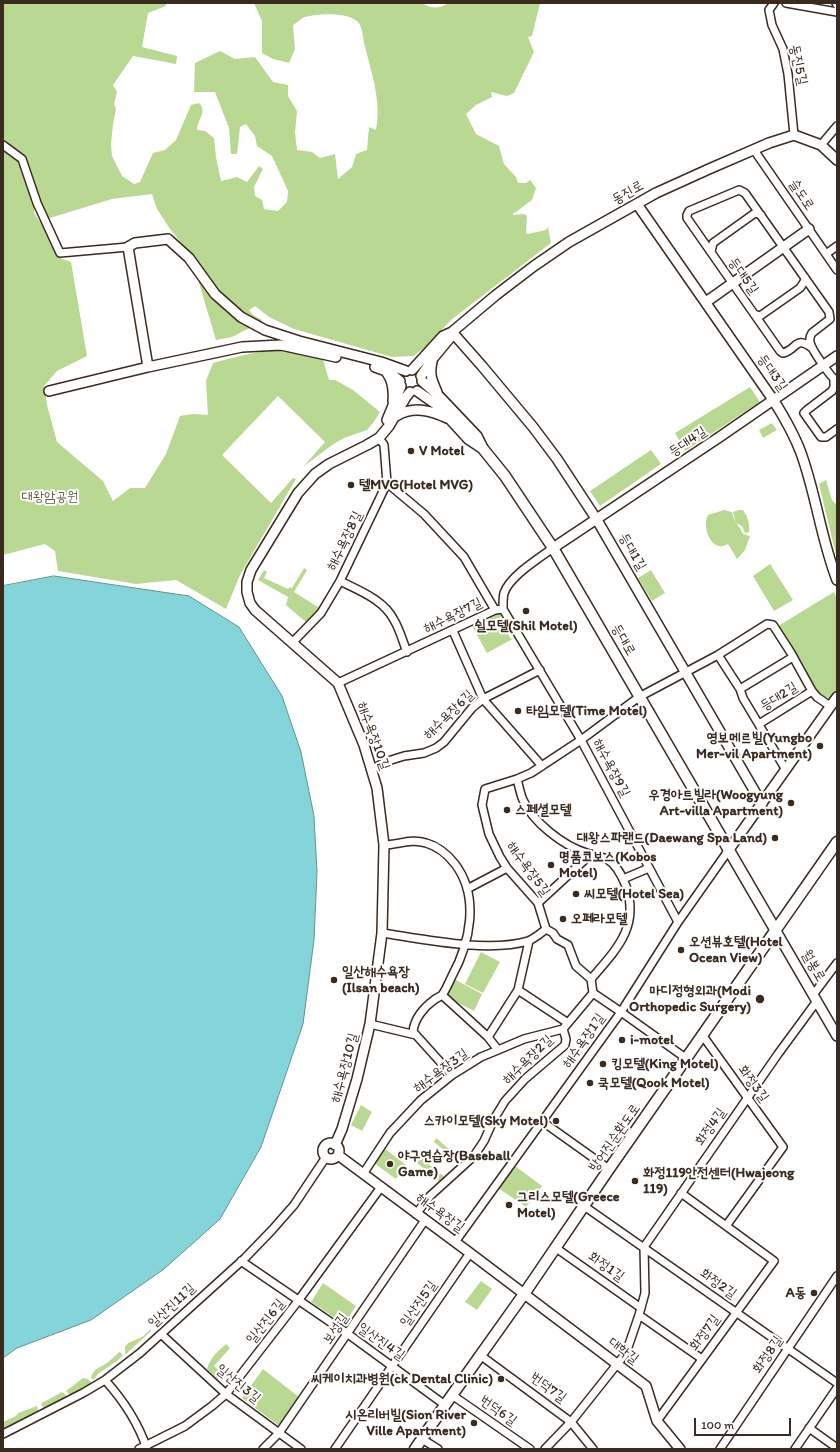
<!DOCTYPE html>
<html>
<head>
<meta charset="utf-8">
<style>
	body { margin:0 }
	#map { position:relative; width:840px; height:1452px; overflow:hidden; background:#fff; font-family:Itim,sans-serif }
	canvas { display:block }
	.frame { position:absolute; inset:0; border:4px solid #3b2a1e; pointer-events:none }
	.scale { position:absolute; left:694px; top:1418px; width:97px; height:18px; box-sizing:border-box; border:2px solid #3b2a1e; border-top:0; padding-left:5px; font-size:12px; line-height:14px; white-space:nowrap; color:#3b2a1e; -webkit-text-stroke:3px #fff; paint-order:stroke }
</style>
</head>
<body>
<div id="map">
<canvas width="840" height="1452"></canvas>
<div class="frame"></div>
<div class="scale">100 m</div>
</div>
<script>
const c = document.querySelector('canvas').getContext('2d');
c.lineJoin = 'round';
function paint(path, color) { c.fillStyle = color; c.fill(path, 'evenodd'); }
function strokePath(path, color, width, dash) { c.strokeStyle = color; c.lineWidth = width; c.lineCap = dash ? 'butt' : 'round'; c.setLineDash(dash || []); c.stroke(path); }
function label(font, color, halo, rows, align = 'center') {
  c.font = font + ' Itim,"Poor Story",sans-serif'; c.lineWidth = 4; c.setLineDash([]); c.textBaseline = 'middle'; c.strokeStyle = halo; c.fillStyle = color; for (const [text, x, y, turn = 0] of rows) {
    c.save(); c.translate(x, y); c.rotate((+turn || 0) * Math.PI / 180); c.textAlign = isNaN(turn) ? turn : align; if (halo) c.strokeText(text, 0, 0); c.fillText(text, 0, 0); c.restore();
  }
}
const green = new Path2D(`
	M3,3h163v3l-18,7 -6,34 35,9 -1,8 -43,-8 -20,29 4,7 -3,12 2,5 -3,15 -2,21 1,11 10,20 12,8 6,-2 13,-29 12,-3 11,-10 15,-35 8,-2c9,9 -2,17 -2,27l8,1 9,7 2,19 5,24 16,-4 10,5 12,-16 4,3 -9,18 1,9 7,4 2,9 14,2 9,-9 1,-11 -16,-35 -15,-10 -2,-10 -9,-12 -6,3 -3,27h-6l-2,-26 -14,-36h-21l1,-29 25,-12 15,8 20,-2 18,25 15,3v11l9,15 -2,21 2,18 15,2 8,6 15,-4 3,25 14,-12 4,-13 11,-4 2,-23 7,3c6,-28 -5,-59 -12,-87 -1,-6 -2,-17 -6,-21 -9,-10 -40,-9 -53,-5 -4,1 -8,6 -12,8l2,24 -6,14 -16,-4 -11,-6v-32l-8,-18h168c10,6 16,6 27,0h91l-8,33 -4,1 6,15 -20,41 -7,3 -16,-4 1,5 -16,8 -10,9 10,20 23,12 5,18 12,13 2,6h8l4,-3 6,8 -4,12 -16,12 -3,1v2l11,-1 3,2 -1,17 2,1 18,-4 2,-3 3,16 -100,77 -28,29 -10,7 -21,1 -98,-28 -25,-12 -14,-11 -6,4 4,5 9,5v3l-3,4c-12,0 -18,6 -27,10 -5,1 -11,2 -16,3l-20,-67 4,-7 -30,-37 -13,-20 -5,-15 -40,5 -62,19 -10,-5 -4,-24 -2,24 16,24 10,21 11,4 16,94 -30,15 -13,15 3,19 10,37 46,39 10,20 17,-13h15l21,-34 14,-38 13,-2 15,1 -2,-34 7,-18c28,-8 56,-15 84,-13 8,0 17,4 25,6l7,24h6l18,10 27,22 -7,11 -6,7 -23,8 -12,7 -29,22 22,-25 -47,-46 -56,59 49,48 22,-25 3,1 -56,96 -14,34 -50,-29 -40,4 -78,-13 -3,-20 -10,-7 -42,11z
	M750,387l10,15 -75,49 -10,-18z
	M772,423l5,7 -14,8 -4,-8z
	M651,450l10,14 -61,42 -10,-15z
	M826,480l6,20 5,5v54l-18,-75z
	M724,510l8,2c1,9 8,14 11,22l7,2 -5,14 -8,9 -9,-15c-16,10 -27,-17 -20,-29z
	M739,510h4c5,7 7,14 6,22l-4,1 -3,-7 -6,-3 -3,-11z
	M770,564l23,36 -19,11 -21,-35z
	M304,568l3,2 -13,22 27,17 -14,14 -21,-18 2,-8 -30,-17 6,-10 3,2 -3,6 24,11 2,-2 2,1z
	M651,570l14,23 -13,8 -14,-23z
	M834,592l3,6v95l-5,7 -13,-6 -41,-68z
	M499,613l5,1 14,22 -31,17 -15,-27zM504,615l13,21 -6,3 -12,-21z
	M481,952l19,10 -17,31 -18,-9z
	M454,979l28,15 -8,17 -27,-14 -1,-2z
	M361,1105l11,7 -10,19 -11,-6z
	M436,1138l28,24 -2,2 -28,-22z
	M384,1148l22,17 -10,14 -22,-16z
	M421,1158l25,20 -6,4 -23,-19z
	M515,1166l27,20 -16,21 -28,-19z
	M481,1281l11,8 -15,21 -12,-8z
	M323,1283l33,23 -12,18 -33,-22z
	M151,1329v2l-26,24v-8l3,-4 14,-6z
	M226,1344l4,4 -16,18 8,7 -4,6 -11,-10c3,-11 10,-17 19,-25z
	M120,1352l3,3 -6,6 -18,12 -6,7 -2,-2c2,-10 9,-10 16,-15 4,-3 8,-7 11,-10z
	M263,1369l36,28 -18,27 -3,1 -36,-27z
	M83,1378l5,1 3,3 -1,3 -20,10 -4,-4z
	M62,1392l4,3 -1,3 -23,11 1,-2 -2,-3 1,-1z
	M37,1406l1,4 -2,2 -33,18v-8l13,-6 2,-3z`);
const water = new Path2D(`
	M54,576l135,20 50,31 43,69 19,56 13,64 3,56 -3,68 -11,84 -42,123 -41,72 -56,50 -73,51 -74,28 -14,10v-772z`);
const minor = new Path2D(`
	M774,3l-5,7 3,15 11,24 5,25 6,61
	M786,3l51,9
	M836,3l1,2
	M3,145l19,14 15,44 23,50 68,-6
	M821,145l16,-19
	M754,150l83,120
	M711,252l2,-9 42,-30 6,2
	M826,254l11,-8
	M754,314l6,2 40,-28 4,-6 1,-4
	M812,348c-17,-13 -15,2 -29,5l-3,-2 -93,-133v-3l2,-4 50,-21 6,3 84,119 1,7 -18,14c-2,3 -3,5 -2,9 1,7 21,36 27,39
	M834,380v7l-2,4 -25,19 -3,3 17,24h5l11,-8
	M387,483l37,31 40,43 31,53
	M340,581c20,10 44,19 54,39 6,10 9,22 13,32
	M503,609l78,131 97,182
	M453,631l30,68 59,67
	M292,643l29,-30 19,-32 47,-98 -3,-38 -5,-7
	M718,655l22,34 3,9 43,72
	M338,683l157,-73 8,-1c0,-5 0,-12 1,-16 6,-17 35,-35 49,-45
	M740,689l53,-32
	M759,724l53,-33
	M372,769l16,-8 16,-5 20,-3 12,-5 8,-6 28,-34 11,-9 57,-29
	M517,779c2,7 3,14 6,21 10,22 40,46 64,53 6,3 13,3 20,6 10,6 15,17 19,27 14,41 -10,64 -35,93
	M384,845c14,0 27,-7 42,-2 11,3 22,12 29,21 25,33 15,79 -3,112 -3,6 -6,14 -10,19 -2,2 -6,3 -8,5 -10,7 -20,19 -21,32l3,3
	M623,879l26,-11
	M467,889l40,-21
	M538,903l53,-49
	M546,929l-8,-26 -31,-35 -7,-11 -11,-23 -7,-29 3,-16 32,-10 14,-6 50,-33 58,-43 79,-42 49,-31 6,1 18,28 21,38 5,6 13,9
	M546,929l7,4 4,6 11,6 8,21 15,13
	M382,933c41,6 106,20 146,8 6,-2 13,-8 18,-12
	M518,990l50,33
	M593,993l28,19 66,47
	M442,995l46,42 10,13
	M813,995l24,-32
	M370,1024l46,11 36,40
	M703,1036l80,111 -57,79
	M488,1037l30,-47 11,-49
	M543,1122l66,47
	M363,1174l27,-41 31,-33 31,-25 29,-18 17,-7 26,-11 39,-10
	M584,1206l253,177
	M416,1214l14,-18 44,-40 10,-15 10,-22 11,-18 20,-22 40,-34 1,-6 -3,-10 30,-36 -2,-14
	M455,1242l166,-230 57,-90 50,-71
	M556,1248l85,60
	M241,1261l107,73 97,71
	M639,1315l63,44
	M161,1334l65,60 75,55
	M480,1355l91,67 22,27
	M105,1380c19,21 33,42 42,69
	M452,1395l78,54
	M657,1421l117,-160 -93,-68
	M809,1428l28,20
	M3,1434l80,-41 22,-13 35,-27 105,-95 27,-28 22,-25 32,-48
	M422,1439l16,10
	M139,1449l46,-23 27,-20 14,-12 72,-93 83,-114
	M263,1449l16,-16 146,-213
	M335,1449l135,-196
	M545,1449l26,-27 55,-69 13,-38 6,-22 -1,-46 134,-193 39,-53
	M720,1449l117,-173
	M795,1449l42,-61`);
const tertiary = new Path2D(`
	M637,204l137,197c10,16 20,33 27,52 15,41 20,86 36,127
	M706,302l103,-73
	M452,332l30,34 51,61 24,32 40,61 165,284
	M432,362c-3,12 0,19 5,30
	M148,367l-20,-120 7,-4 33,-4 21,19 26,36 26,23 24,13 34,11 82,21 25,9
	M375,367l14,5 11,9
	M412,370l31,-34 9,-4 44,-37 38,-29 35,-24 87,-49 53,-24 60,-26 25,-8 27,10 16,15
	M387,373c6,8 7,17 6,28
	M421,376l13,-19 20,-24
	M422,381l16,14 39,41 7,14
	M49,391l99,-24 94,-20 39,-2 55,12
	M417,391l20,14 31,34 15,10
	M396,416c17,-10 34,-6 51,2
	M387,420l14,-34
	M553,548l168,-112 116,-80
	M728,851l109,-154
	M776,931l61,105
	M323 1151a8 8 0 1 1 16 0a8 8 0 1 1-16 0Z
	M335,1145l7,-16 15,-50 13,-55 12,-91 2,-88 -7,-57 -13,-43 -26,-62 -83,-73 -5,-7 -3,-11v-10l4,-12 47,-77 17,-19 14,-10 38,-19 12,-7 10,-12 17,-29 4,-5
	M338,1155l132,98 176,133 11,35 23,28`);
const secondary = new Path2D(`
	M484,450l21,26 48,72 223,383
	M415,1449l30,-44 79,-111 85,-125 228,-327`);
const markers = [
	[411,451,4,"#3b2a1e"],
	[351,485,4,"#3b2a1e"],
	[526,611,4,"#3b2a1e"],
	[518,711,4,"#3b2a1e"],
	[820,746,4,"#3b2a1e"],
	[791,803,4,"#3b2a1e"],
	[507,810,4,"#3b2a1e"],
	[775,838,4,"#3b2a1e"],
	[551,865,4,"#3b2a1e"],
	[576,894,4,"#3b2a1e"],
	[563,919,4,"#3b2a1e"],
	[681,950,4,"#3b2a1e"],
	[334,980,4,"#3b2a1e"],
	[760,999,5,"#3b2a1e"],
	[622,1040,4,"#3b2a1e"],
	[603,1064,4,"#3b2a1e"],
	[590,1083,4,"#3b2a1e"],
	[556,1121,4,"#3b2a1e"],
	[390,1164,4,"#3b2a1e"],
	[635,1181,4,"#3b2a1e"],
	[509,1205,4,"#3b2a1e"],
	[814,1293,4,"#3b2a1e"],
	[501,1379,4,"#3b2a1e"],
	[474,1423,4,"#3b2a1e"]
];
const streetNames = [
	["동진5길",798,65,78],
	["동진로",628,193,-29],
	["슬도로",801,195,56],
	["등대5길",743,276,55],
	["등대3길",772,373,55],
	["등대4길",688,442,-34],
	["해수욕장8길",345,541,-64],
	["등대1길",632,552,60],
	["해수욕장7길",453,616,-26],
	["등대로",623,640,60],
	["등대2길",779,697,-32],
	["해수욕장6길",449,715,-44],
	["해수욕장10길",373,736,70],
	["해수욕장9길",611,768,62],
	["해수욕장5길",528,869,54],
	["월봉로",813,966,60],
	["해수욕장1길",584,1041,-55],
	["해수욕장2길",528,1060,-44],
	["해수욕장10길",345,1068,-75],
	["해수욕장3길",441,1071,-36],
	["화정3길",753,1084,54],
	["화정4길",711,1127,-55],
	["방어진순환도로",615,1138,-55],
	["해수욕장길",440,1213,36],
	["화정1길",606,1267,35],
	["화정2길",718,1284,35],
	["일산진5길",419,1304,-55],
	["일산진11길",172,1306,-43],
	["일산진6길",266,1322,-52],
	["보성길",336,1329,-56],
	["화정7길",705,1333,-54],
	["일산진4길",381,1342,35],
	["대학길",623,1351,37],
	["화정8길",768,1355,-56],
	["일산진3길",238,1384,39],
	["번덕7길",548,1388,36],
	["번덕6길",498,1411,35]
];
const poiNames = [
	["V Motel",419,451],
	["텔MVG(Hotel MVG)",359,485],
	["쉴모텔(Shil Motel)",526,626,"center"],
	["타임모텔(Time Motel)",526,711],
	["영보메르빌(Yungbo",812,738,"right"],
	["Mer-vil Apartment)",812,754,"right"],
	["우경아트빌라(Woogyung",783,795,"right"],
	["Art-villa Apartment)",783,811,"right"],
	["스페셜모텔",515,810],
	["대왕스파랜드(Daewang Spa Land)",767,838,"right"],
	["명품코보스(Kobos",559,857],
	["Motel)",559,873],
	["씨모텔(Hotel Sea)",584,894],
	["오페라모텔",571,919],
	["오션뷰호텔(Hotel",689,942],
	["Ocean View)",689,958],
	["일산해수욕장",342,972],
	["(Ilsan beach)",342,988],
	["마디정형외과(Modi",751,991,"right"],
	["Orthopedic Surgery)",751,1007,"right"],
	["i-motel",630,1040],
	["킹모텔(King Motel)",611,1064],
	["쿡모텔(Qook Motel)",598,1083],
	["스카이모텔(Sky Motel)",548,1121,"right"],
	["야구연습장(Baseball",398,1156],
	["Game)",398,1172],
	["화정119안전센터(Hwajeong",643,1173],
	["119)",643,1189],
	["그리스모텔(Greece",517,1197],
	["Motel)",517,1213],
	["A동",806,1293,"right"],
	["씨케이치과병원(ck Dental Clinic)",493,1379,"right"],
	["시온리버빌(Sion River",466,1415,"right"],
	["Ville Apartment)",466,1431,"right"]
];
const parkNames = [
	["대왕암공원",50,497]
];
paint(green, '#b9d992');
paint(water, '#83d5d9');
strokePath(water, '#66918e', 1);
strokePath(minor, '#3b2a1e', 10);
strokePath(tertiary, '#3b2a1e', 12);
strokePath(secondary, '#3b2a1e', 13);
strokePath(minor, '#fff', 7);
strokePath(tertiary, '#fff', 9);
strokePath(secondary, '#fff', 10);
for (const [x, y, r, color] of markers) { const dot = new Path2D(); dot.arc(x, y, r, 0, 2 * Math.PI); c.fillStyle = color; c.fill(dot); strokePath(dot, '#fff', 1.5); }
label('14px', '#3b2a1e', '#fff', streetNames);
label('bold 14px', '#3b2a1e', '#fff', poiNames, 'left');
label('14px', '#615f41', '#fff', parkNames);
</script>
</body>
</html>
